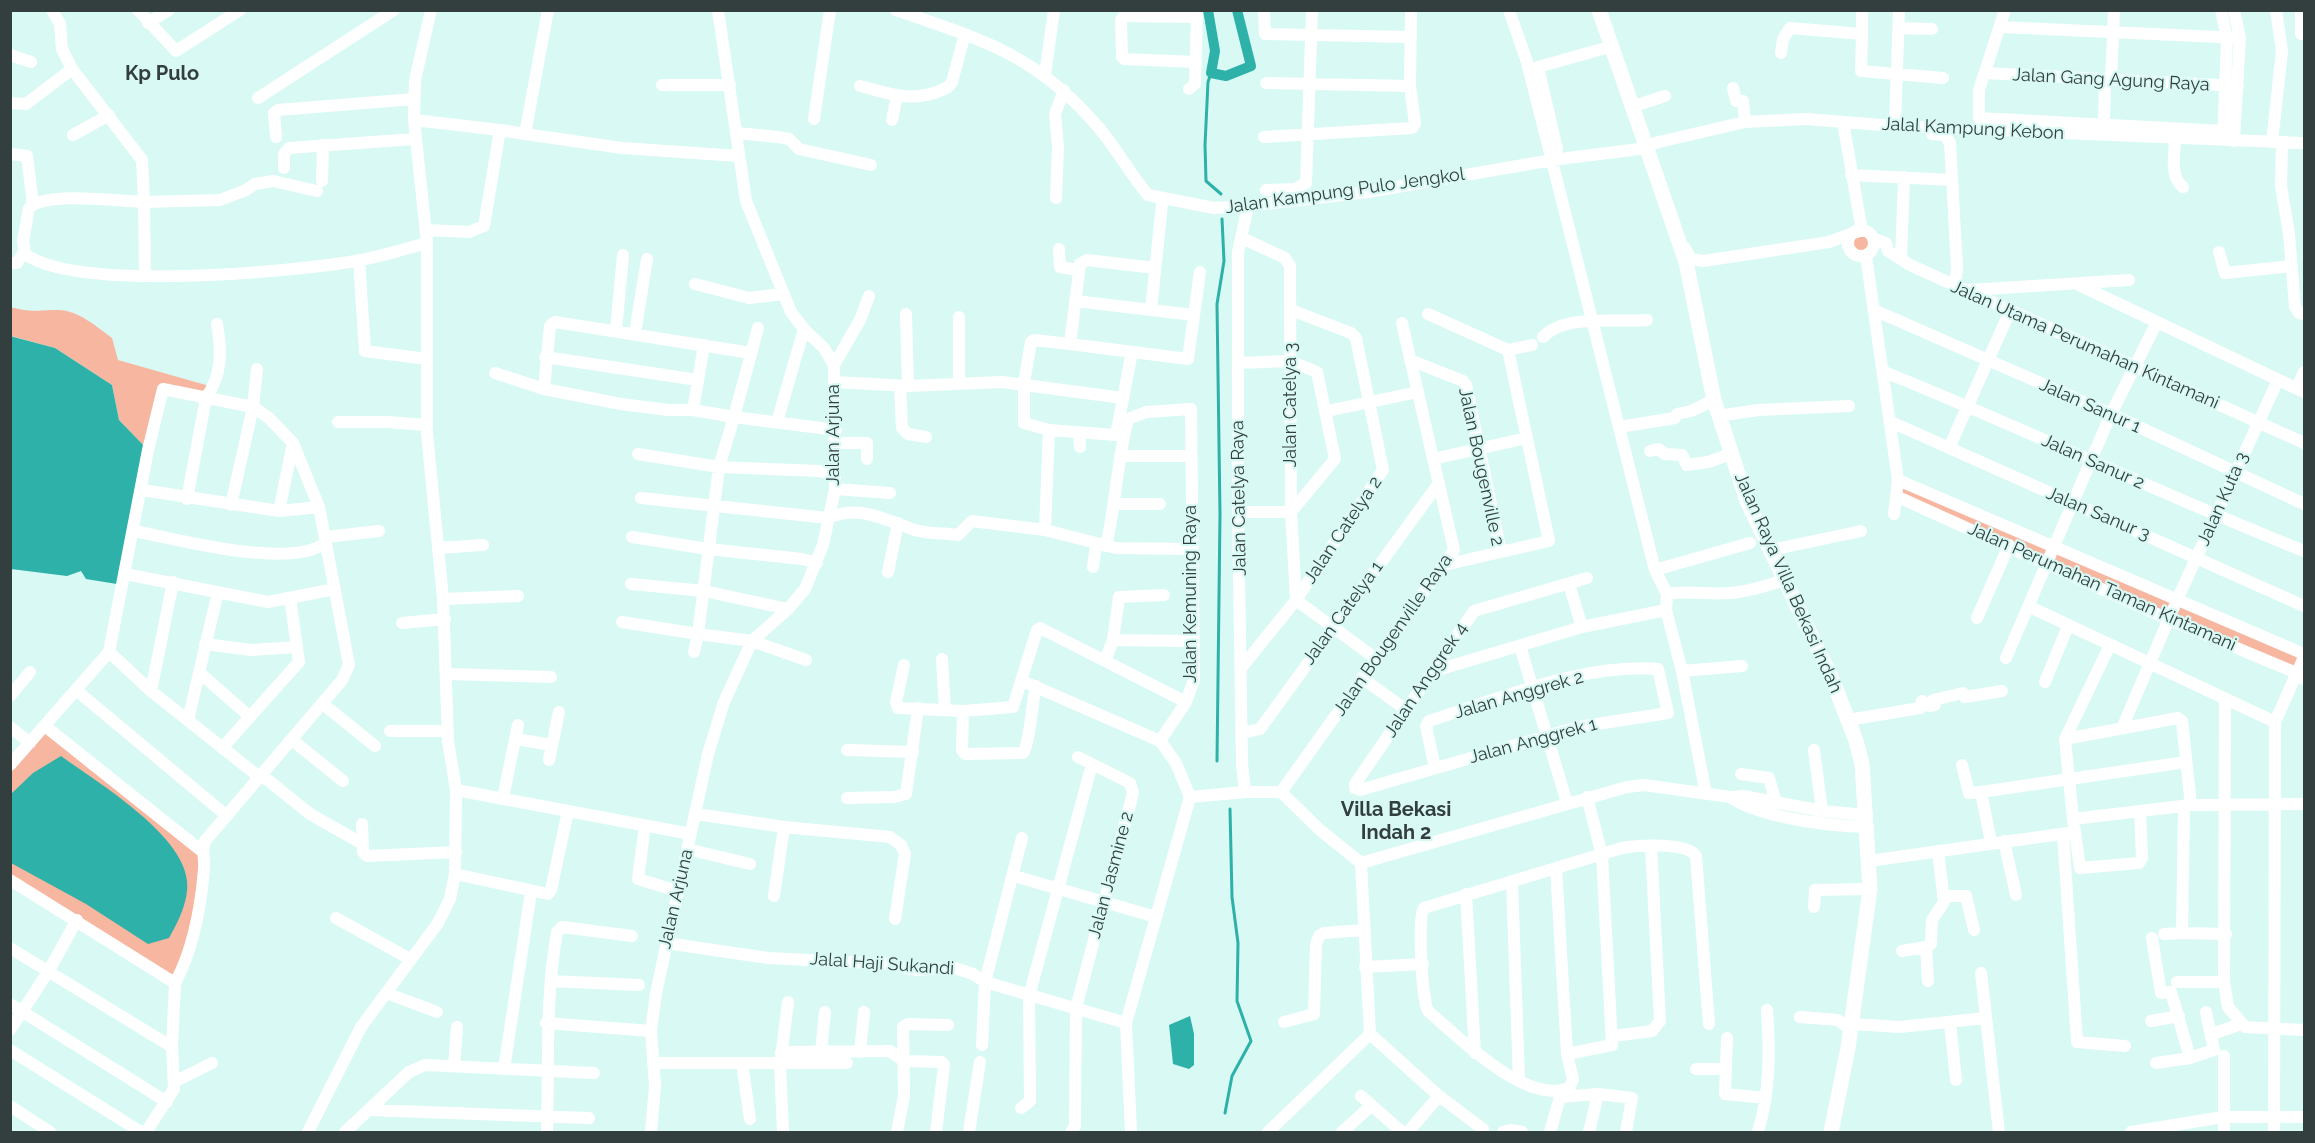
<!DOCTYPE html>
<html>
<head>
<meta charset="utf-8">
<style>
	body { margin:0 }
	#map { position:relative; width:2315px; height:1143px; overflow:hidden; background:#d9f9f5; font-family:Raleway,sans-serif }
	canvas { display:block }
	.frame { position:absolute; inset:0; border:12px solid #333f3e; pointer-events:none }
</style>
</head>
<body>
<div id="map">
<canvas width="2315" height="1143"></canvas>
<div class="frame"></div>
</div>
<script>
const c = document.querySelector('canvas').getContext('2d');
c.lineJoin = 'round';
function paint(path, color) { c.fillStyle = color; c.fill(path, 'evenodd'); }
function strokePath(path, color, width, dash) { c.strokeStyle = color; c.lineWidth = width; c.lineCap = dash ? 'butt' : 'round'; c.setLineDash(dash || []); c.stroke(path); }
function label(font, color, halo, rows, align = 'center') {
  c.font = font + ' Raleway,sans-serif'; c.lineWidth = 4.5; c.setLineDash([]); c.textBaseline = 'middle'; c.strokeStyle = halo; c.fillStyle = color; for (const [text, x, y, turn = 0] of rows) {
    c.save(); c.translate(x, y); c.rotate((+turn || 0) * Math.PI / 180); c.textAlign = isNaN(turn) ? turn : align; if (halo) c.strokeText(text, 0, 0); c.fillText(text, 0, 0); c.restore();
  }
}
const green = new Path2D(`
	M1850 244a12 12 0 1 1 24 0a12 12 0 1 1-24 0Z
	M10,307c23,6 26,3 48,3 20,0 39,17 54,28l6,22 95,27 -7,11 -43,-9 -15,61 -29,-30 -7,-35 -57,-37 -44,-12z
	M1905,483l394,167v24l-401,-177z
	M45,726l158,126 2,14 -30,117 -164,-103v-115z`);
const water = new Path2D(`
	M10,336l45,12 57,37 7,35 29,30 -25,135 -37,-6 -5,-8 -14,5 -56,-7z
	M61,756c36,26 122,78 126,125 2,20 -9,41 -18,57l-21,6 -62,-40 -75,-41v-69l22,-21z
	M1190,1016l4,18v31l-5,4 -16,-5 -4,-39z`);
const stream = new Path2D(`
	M1221,194l-15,-13 -1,-36 3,-63 3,-9 15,3 12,-5
	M1217,761l3,-247 -3,-210 7,-43 -2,-42
	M1225,1113l7,-37 19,-35 -14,-40 1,-58 -6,-46 -2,-88`);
const canal = new Path2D(`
	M1208,10l7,41 -4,22 15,3 25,-10 -14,-56`);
const minor = new Path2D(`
	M52,10l8,14 2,25 10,20 70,91 2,42 76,-2 26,-10 9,-6 18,-3 44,10
	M138,10l38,41 64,-41
	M896,10c87,30 141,45 203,118 18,21 31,46 49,67l66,13 34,-2 120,-14 184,-32 95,-12
	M1264,10l1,24 146,3
	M1509,10l18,52 128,508 12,24 -1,16 16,61 24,123
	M2005,10l-26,80v28l244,13
	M2221,10l6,29 -4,100
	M2301,10v24l3,-1
	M148,23l21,-13
	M2001,27l239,11
	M1899,28l33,1
	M1862,34l-1,37 82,7
	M1781,53l2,-14 7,-11 72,6v-24
	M10,55l21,7
	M1196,62l-72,-3 -2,-2 -1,-37 3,-4 73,1
	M1985,73l253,13
	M1045,75l9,-65
	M2111,80l3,-70
	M1266,83l144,3
	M662,85h68
	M860,86c27,7 49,16 77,6 7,-3 12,-4 15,-10l13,-48
	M1733,88l3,13h7l2,21
	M1189,89l6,-5 2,-72
	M258,98l136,-88
	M10,103l16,1 46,-35
	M1634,106l31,-10
	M814,119l16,-109
	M414,120l86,10
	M892,120l5,-24
	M1843,122l19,109
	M2104,125l1,-46
	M1895,126l4,-116
	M737,133l41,4 11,2 10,10 72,16
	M525,134l97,14 117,8
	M1932,134l13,1 5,8 7,125 -2,18
	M73,135l36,-20
	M276,137l-2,-24 4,-3 136,-11
	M1264,137l148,-9 3,-4 -5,-38 1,-76
	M2175,138c0,17 -6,38 8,49
	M2234,141l6,-103 -6,-28
	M2272,142l10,-91 -6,-41
	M2282,142l-1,44 8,48 6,73 4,6 5,1
	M1557,149l-19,-82 75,-21
	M1648,151l2,-6 9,-3 86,-20 61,-3 89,7 409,17
	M10,154l17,2 6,48
	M284,168v-14l5,-6 126,-9
	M1851,175l101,5
	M322,181l1,-36
	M1266,190l29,-1 11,-6 6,-173
	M1056,198l2,-51 -3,-33 9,-24
	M427,230l42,2 15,-6 16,-96 25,4 23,-124
	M1848 243a13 13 0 1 1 26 0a13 13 0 1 1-26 0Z
	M1242,238l43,20 5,8 1,246 5,88 79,58
	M1874,239l12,4 2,8 22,14 394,178
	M1685,248l6,11 12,2 126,-19 30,-11
	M1059,249l1,18 18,3
	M2219,252l6,21 67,-7
	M1866,256l32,224 -4,34
	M1901,259l3,-82
	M359,260l6,91 62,8
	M10,263h7l7,-11
	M145,276l-1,-74c-25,-1 -97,-11 -115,6l-6,33 2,13c52,38 265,18 331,7 24,-4 48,-12 71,-18
	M695,284l54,14 34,-4
	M2077,284l227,108
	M1969,290l160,-10
	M1075,301l119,14
	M1151,310l11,-106
	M1874,310l237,104 193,90
	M906,314l2,72
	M1428,314l80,36 24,-5
	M616,330l7,-75
	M635,333l12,-74
	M1543,337c23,-24 73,-14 104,-17
	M1070,344l118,15 12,-87
	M1132,352l-16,83 -67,-5 -25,-7v-40l7,-41 3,-2 36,4 10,-80 7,-4 68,8
	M545,357l153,23
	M1410,360l53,21 3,4 35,167 -57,13
	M834,365l26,-45 9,-24
	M1882,371c142,57 280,124 422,180
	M495,373l49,16 77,15 47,6h25l41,7 24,-89
	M835,382l73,4 94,-4 121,16
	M959,382v-65
	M900,386l2,42 6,6 18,3
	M2297,388l7,-16
	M544,389l6,-63 5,-4 196,31
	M693,410l11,-65
	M1327,411l91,-19
	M1718,416l40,-6 91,-4
	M338,422h49l39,3
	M777,422l27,-93
	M1891,422l413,184
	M1619,427l56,-9 2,-4 14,-3 23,-11
	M1079,433l1,14
	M836,443h31v16
	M1949,448l61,-137
	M1650,451l8,-2 7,5 17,1 5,10 21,-3 23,-8
	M638,454l81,13 100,4 16,4
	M1120,456h71
	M1433,459l94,-21
	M1898,480l406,174
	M835,489l55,4
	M142,490l137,21 40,-4
	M1898,497l272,123 129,54 4,5
	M641,498l187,20c33,-14 56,2 87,12 13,4 29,3 43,5l14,-14 73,9 71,18 76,1
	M187,499l19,-101c16,-23 16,-47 11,-74
	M1115,504h45
	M231,505l22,-98 4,-38
	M279,511l14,-68
	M1238,512h53l44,-53 -18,-87 -27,-11 -52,2
	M1045,530l4,-100
	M134,531c43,8 156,39 191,12
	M326,537l53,-6
	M632,537l76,12 94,10 15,4
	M1106,546c10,-42 11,-86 22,-127l18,-7 45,-3 3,271 -8,22 -26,39 16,22 14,34
	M438,548l45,-3
	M1771,550l90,-19
	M1501,552l48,-11 -41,-191
	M1093,567l3,-23
	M1655,570l95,-27
	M888,572l10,-49
	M125,574l143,28 67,-13
	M631,584l73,7 84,18
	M1569,584l13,43
	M1667,594c21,-4 41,1 62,-1 20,-1 38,-8 56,-13
	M443,599l75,-3
	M2030,607l245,115
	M1977,618l32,-73
	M622,622l76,12 -4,18
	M402,623l43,-4
	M1113,640l80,1
	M205,644l46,6 46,-3
	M1520,646l47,157
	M109,652l42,39 107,85 10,4 42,34 53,30
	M2006,658l105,-244 45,-90
	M942,659l3,51
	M806,660l-54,-19 -54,-7 21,-167 15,-50 102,13
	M1105,661l8,-21 6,-43 45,-2
	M904,665l-8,37 2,6 65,3 50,-4 24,-77 3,-2 146,74
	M1242,667l54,-67 87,-130 -27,-132 -5,-5 -60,-23
	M1434,671l148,-44 84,-17
	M1682,671l60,-5
	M200,673l50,44
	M447,674l104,3
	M1362,678l43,31
	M2045,682l23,-56
	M1029,684l131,57
	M76,690l151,126
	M151,691l22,-109
	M10,696l20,-24
	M2225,699l-1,283 4,25 17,20 59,3
	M323,704l52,42
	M963,711l-1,39 3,4 58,-1c7,-10 9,-51 13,-67
	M188,720l30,-128
	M1848,720l72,-12 2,-7 7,5 6,-1 -2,-5 30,-7 2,4 37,-6
	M45,726l158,126
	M2123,726l54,-126 101,-220
	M10,727l20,16
	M390,731h58
	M1242,733l18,-4 179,-246
	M516,739l36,6
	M2065,739l113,-21 4,3 9,84
	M292,740l51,41
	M222,748l77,-86 -9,-64
	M847,750l66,2
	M1814,750l8,61
	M549,760l10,-48
	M10,765l99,-113 39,-202 15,-61 90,18 16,11 24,25 26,64 30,158 -7,15 -137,161c-4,9 0,18 -1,28 -3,36 -11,81 -29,114
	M1962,765l7,28 12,-1
	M1435,768l-9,-42 3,-5c70,-22 155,-58 229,-52l10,44 -90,14 -218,63 -5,-2v-4l119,-173 113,-33
	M1741,774l28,4 7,25
	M456,790l112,21
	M1245,792l-3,-28 -4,-252v-260l10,-46
	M1281,792l173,-242 -52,-227
	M1190,797l55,-5h36l39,38 41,33 9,171 -102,98
	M1730,797c31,21 99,29 138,30
	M503,798l15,-73
	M847,798l47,-1 12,-3 12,-86
	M2184,807l-2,126 44,1
	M696,814l88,13 106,10 11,8 4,9 -10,65
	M2073,819l-8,-80 45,-94
	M362,824l1,28 4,4 89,-4
	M645,825l-7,54 39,12
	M2075,832l5,36 59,-5 3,-5 -2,-47
	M2063,834l14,208 48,4
	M2004,841l12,54
	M1991,842l-10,-50 205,-30
	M687,849l63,15
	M1869,861l206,-29 -2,-13 118,-14 113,-1
	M1361,863l266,-76 17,-2 86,12 13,-1 79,15 44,4
	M1556,868l11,186 6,25 -3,8c-41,21 -113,-51 -142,-76 -6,-10 -11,-95 -4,-103l198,-60c16,-3 65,-6 74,8l13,168
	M455,874l93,20 3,-4 17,-79 123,23
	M1014,876l142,41
	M10,880l165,103 -3,64 2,42 -28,43
	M1512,881l7,199
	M1466,894l9,159
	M774,896l10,-69
	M1943,896h23l8,34
	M1814,907l1,-17 55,-1
	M336,918l74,41
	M2164,934l18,-1
	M2152,938l9,55 10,-1 19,66
	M666,943l102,15 120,6 27,6 40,-2 18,6 12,8 141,41
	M10,948l162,99
	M1902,951l24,-4
	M1365,967l58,-3
	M1981,973l18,159
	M551,981l88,4
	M1928,981l-2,-34 5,-3 1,-24 12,-18 -6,-51
	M2177,982h47
	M386,993l51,19
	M10,1004l157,98
	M1800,1017l38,3 13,10
	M2151,1021l28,-5
	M1284,1022l30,-8 2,-70 3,-8 5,-3 39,-3
	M546,1023l105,8
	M1950,1023l6,57
	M1852,1024l48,3 86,-9
	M10,1030l38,-58 29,-52
	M1370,1034l69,62 44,33
	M2212,1034l29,-10
	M1613,1036l39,-5 8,-10 -9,-175
	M1727,1038l-2,56 41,4
	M982,1045l3,-63 37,-144
	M10,1050l131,82
	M781,1052l109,-1 14,10 38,1 2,3 -8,67
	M821,1052l4,-40
	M860,1052l4,-40
	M1567,1054l45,-9 -10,-190 -15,-58
	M653,1063h194
	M742,1063l8,56
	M2156,1063l34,-5 24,-8 -8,-38
	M454,1066l3,-39
	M504,1069l27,-177
	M1696,1069h30
	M176,1081l36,-18
	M1361,1096l41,36
	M10,1106l40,26
	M1021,1108l9,-7 -1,-105 63,-232
	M369,1110l220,8
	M308,1132l53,-105 77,-104 12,-24 5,-25 1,-84 -8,-49 -5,-142 -16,-166v-190l-13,-123 1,-40 16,-70
	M345,1132l64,-60 16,-7 169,8
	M547,1132c2,-67 -2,-134 10,-200l5,-5 70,9
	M651,1132l4,-46 -4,-55 5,-38 52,-239 16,-52 28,-61 36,-32 17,-20 18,-44 12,-56 -1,-124 -10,-17 -20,-19 -13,-17 -45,-111 -28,-191
	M783,1132l-3,-67 8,-63
	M897,1132l7,-36 -1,-69 5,-3 40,1
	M969,1132l11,-70
	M1071,1132l4,-6 1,-118 57,-215 -3,-10 -52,-26
	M1131,1132l-5,-109 64,-226
	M1342,1132l29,-26
	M1408,1132l31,-36
	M1503,1132l7,-2 12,2
	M1550,1132l10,-35 38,-3 34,4 -6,34
	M1589,1132l9,-38
	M1758,1132c12,-41 12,-79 9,-122
	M2131,1132l92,-15h81
	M2224,1132v-76
	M2274,1132l1,-410 29,-65`);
const major = new Path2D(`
	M1599,10l87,252 28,138 33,101 86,180 23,60 6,23 8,125 -22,159 -17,84`);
const streetNames = [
	["Jalan Gang Agung Raya",2111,80,3],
	["Jalal Kampung Kebon",1973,129,3],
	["Jalan Kampung Pulo Jengkol",1345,191,-8],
	["Jalan Utama Perumahan Kintamani",2085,345,24],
	["Jalan Catelya 3",1291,405,-90],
	["Jalan Sanur 1",2090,406,24],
	["Jalan Arjuna",834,435,-90],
	["Jalan Sanur 2",2093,462,24],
	["Jalan Bougenville 2",1481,467,78],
	["Jalan Catelya Raya",1239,498,-91],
	["Jalan Kuta 3",2223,499,-66],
	["Jalan Sanur 3",2098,514,23],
	["Jalan Catelya 2",1343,530,-56],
	["Jalan Raya Villa Bekasi Indah",1788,583,66],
	["Jalan Perumahan Taman Kintamani",2102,587,24],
	["Jalan Kemuning Raya",1191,594,-90],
	["Jalan Catelya 1",1343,613,-54],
	["Jalan Bougenville Raya",1393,635,-55],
	["Jalan Anggrek 4",1426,680,-56],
	["Jalan Anggrek 2",1519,695,-16],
	["Jalan Anggrek 1",1533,741,-15],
	["Jalan Jasmine 2",1111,875,-75],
	["Jalan Arjuna",676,899,-77],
	["Jalal Haji Sukandi",882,964,4]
];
const neighbourhoodNames = [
	["Kp Pulo",162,74],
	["Villa Bekasi",1396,810],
	["Indah 2",1396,833]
];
paint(green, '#f6b69f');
paint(water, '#2db1a8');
strokePath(stream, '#2db1a8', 3);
strokePath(canal, '#2db1a8', 10);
strokePath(minor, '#fff', 12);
strokePath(major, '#fff', 15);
label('18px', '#333f3e', '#d9f9f5', streetNames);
label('bold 20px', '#333f3e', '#d9f9f5', neighbourhoodNames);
</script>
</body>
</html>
